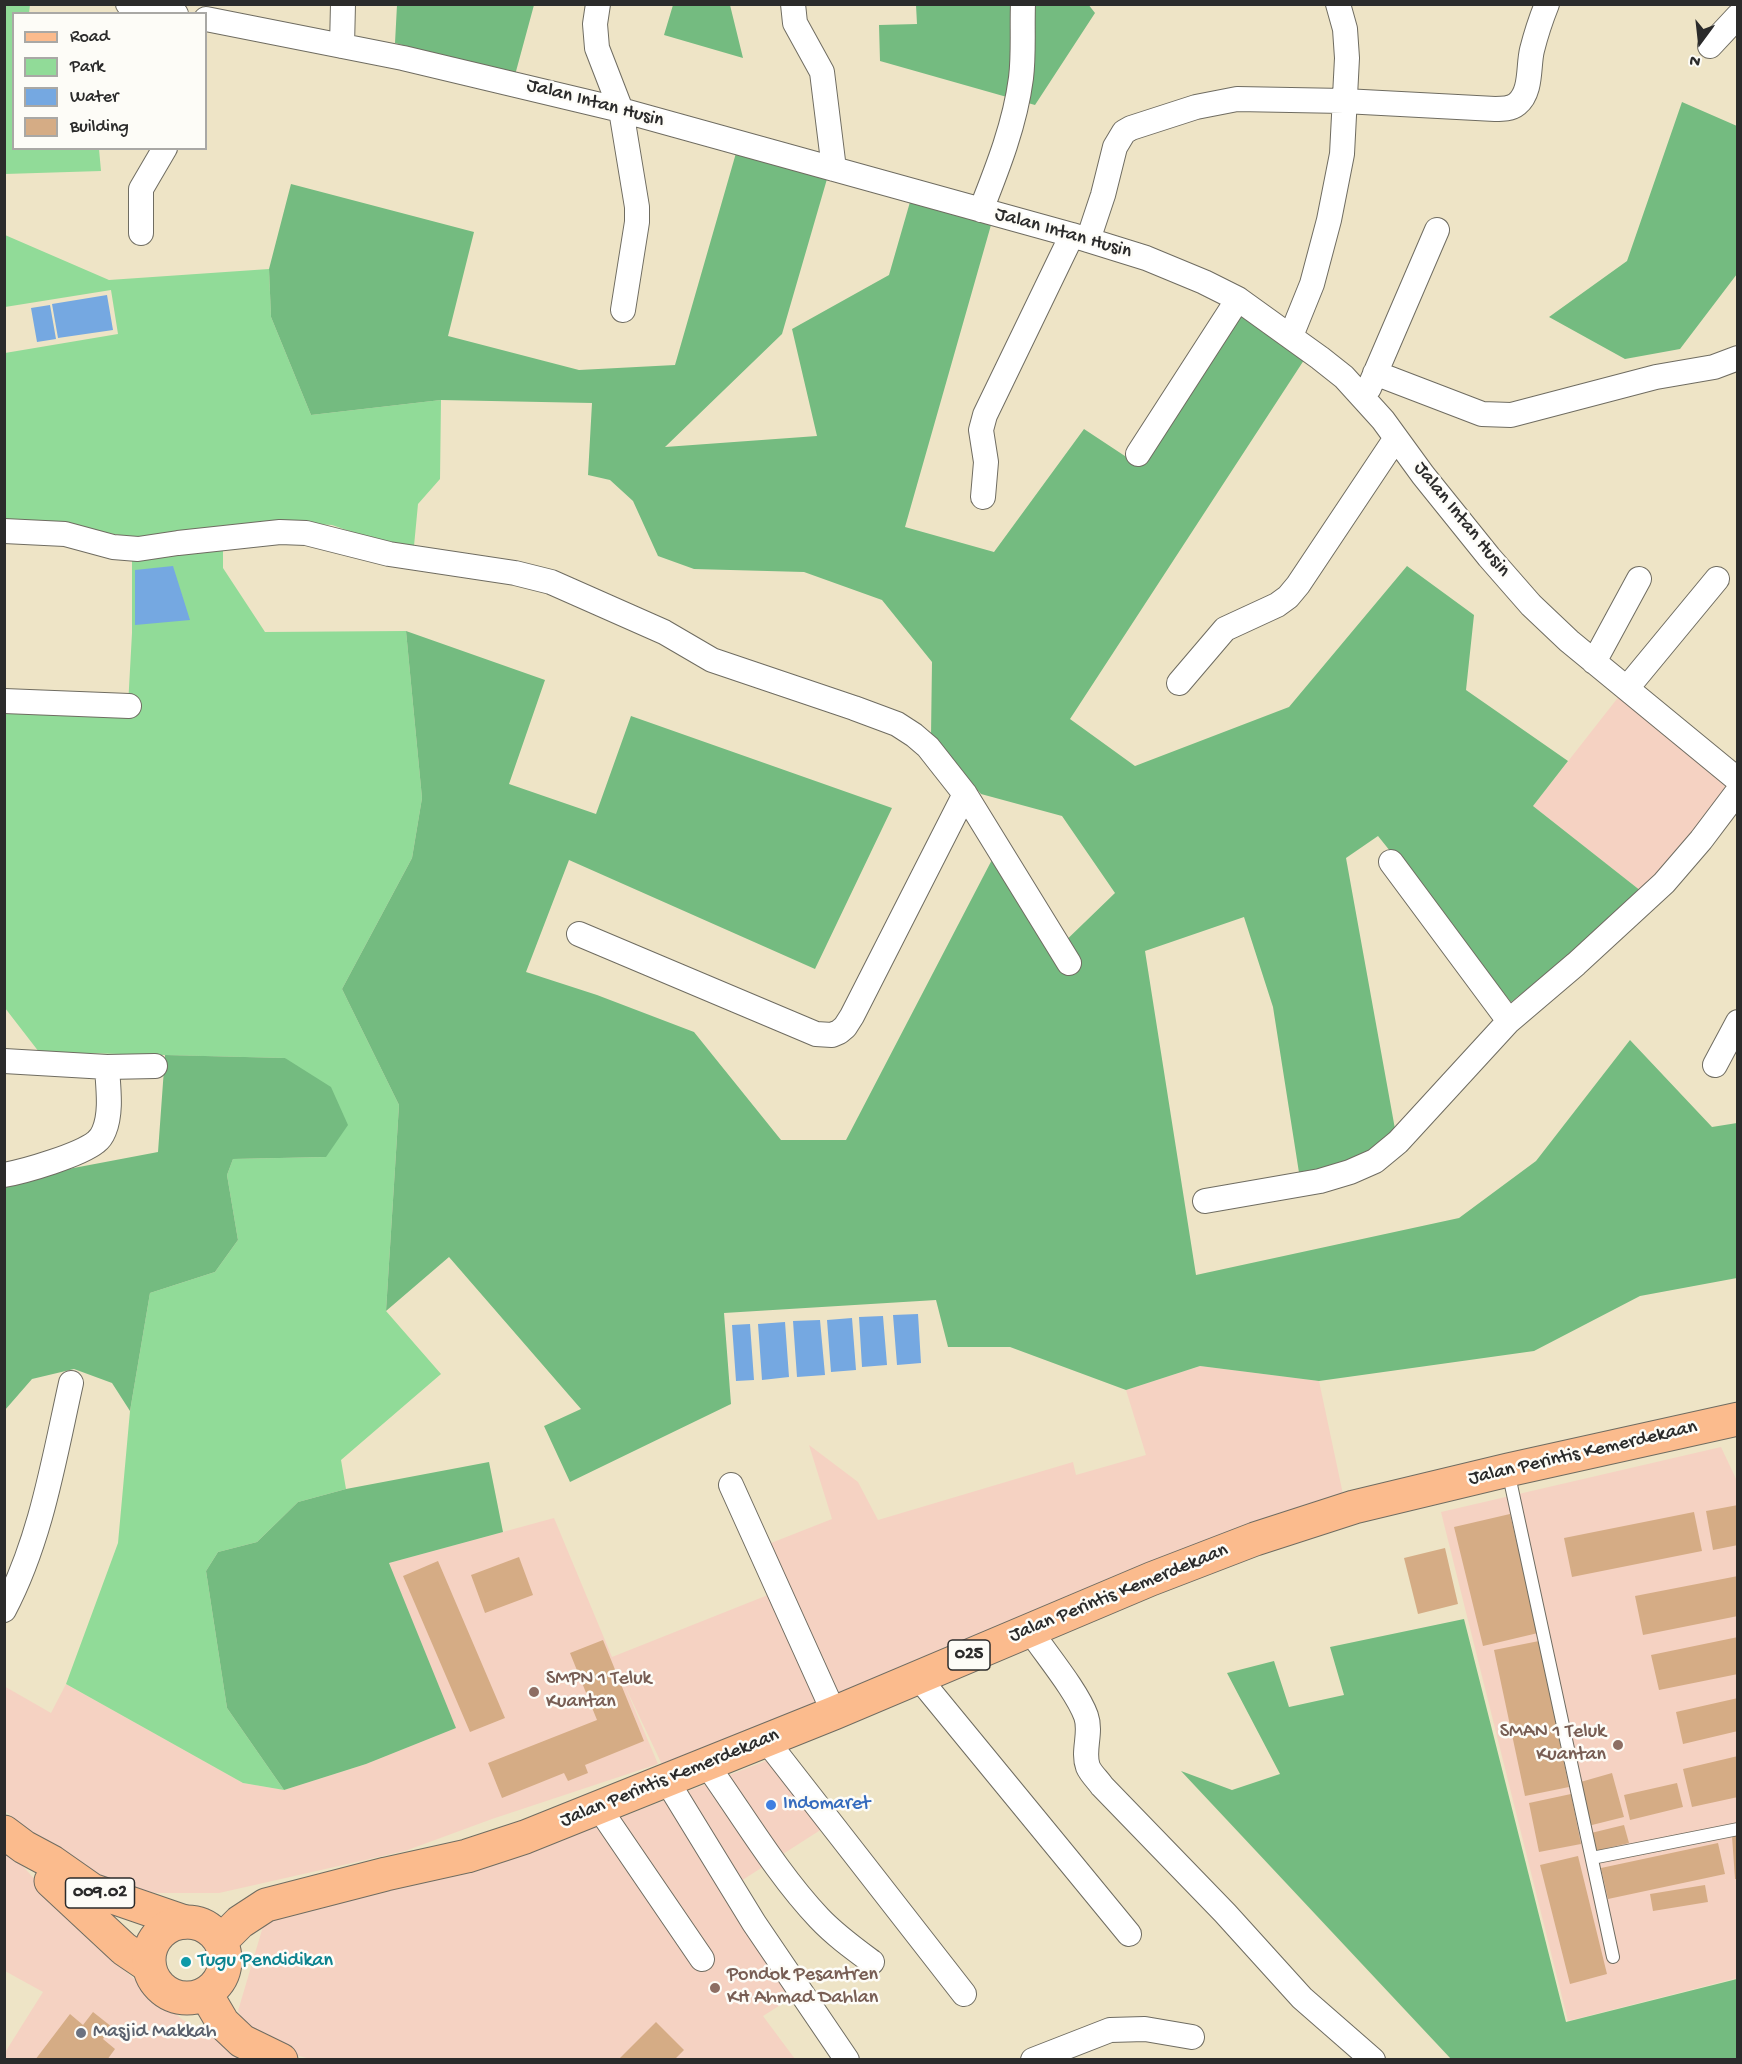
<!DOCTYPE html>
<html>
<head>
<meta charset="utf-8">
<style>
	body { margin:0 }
	#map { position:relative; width:1742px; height:2064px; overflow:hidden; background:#eee4c6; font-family:"Gochi Hand",sans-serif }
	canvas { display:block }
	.frame { position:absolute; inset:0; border:6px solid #2b2b2b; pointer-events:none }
	.legend { position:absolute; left:12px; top:12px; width:195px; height:138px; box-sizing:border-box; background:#fdfcf7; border:2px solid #a9a8a5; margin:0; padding:8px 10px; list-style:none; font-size:18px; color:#2b2b2b }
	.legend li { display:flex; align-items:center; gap:12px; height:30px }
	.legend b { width:30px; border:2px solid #a9a8a5 }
	.north { position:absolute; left:1670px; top:12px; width:60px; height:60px; -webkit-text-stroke:4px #fdfcf7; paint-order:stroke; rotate:195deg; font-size:16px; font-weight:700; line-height:24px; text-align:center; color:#2b2b2b }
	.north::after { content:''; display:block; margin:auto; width:21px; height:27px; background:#2b2b2b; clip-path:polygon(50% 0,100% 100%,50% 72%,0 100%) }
</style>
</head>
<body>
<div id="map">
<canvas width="1742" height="2064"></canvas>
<div class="frame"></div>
<ul class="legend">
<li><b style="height:8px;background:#fbbb8d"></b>Road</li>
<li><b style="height:16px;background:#91db98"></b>Park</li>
<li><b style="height:16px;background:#75a8e1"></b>Water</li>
<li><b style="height:16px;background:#d5ac85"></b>Building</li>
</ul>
<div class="north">N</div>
</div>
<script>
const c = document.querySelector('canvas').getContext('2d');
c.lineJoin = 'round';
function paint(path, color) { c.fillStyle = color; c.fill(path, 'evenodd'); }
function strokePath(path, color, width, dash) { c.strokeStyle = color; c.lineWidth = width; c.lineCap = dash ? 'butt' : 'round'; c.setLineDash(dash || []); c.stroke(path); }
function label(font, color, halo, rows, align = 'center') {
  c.font = font + ' "Gochi Hand",sans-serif'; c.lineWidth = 5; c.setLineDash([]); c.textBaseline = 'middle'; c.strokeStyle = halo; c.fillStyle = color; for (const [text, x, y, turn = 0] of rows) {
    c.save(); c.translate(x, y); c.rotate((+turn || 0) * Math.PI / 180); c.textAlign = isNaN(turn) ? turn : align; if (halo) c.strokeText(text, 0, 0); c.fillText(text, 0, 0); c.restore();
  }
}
const built = new Path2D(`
	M1620,695l114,89 -88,111 -113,-89z
	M1200,1366l119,15 25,118 -679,272 -41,-87 34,80 -166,55 -87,32 -186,42h-63l-56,-9 -16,-8 -79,-65 -1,-125 47,27 15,-29 177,99 41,7 82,-26 89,-36 -66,-165 165,-45 58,139 171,-68 -17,-44 66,-26 -23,-74 49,37 20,38 195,-58 3,13 70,-20 -20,-65z
	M1721,1447l17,36 -1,495 -169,43 -127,-509z
	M773,1758l49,71 -92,59 68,106 -35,22 32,43h-483l-14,-3 -51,-30 -9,-15 26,-88 7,-10 174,-41 151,-45z
	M5,1849l6,4 82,91 90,76 75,39 -253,1 -1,-6 39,-62 -38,-21z`);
const green = new Path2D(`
	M4,5h26l-1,8 -15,1v134l85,1 2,22 -96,3z
	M5,235l104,45 160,-11 2,48 40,98 130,-15 -1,79 -22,25 -4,42 -42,-7 -40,-14 -60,-3 -49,6v40l42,64 141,-1 16,167 -10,60 -70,131 57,116 -13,206 55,63 -100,86 5,29 -48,13 -41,40 -39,10 -12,19 21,137 57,82 -41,-7 -177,-99 52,-141 12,-132 20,-118 65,-21 23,-32 -11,-65 6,-16 93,-2 -41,-99 -246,-6 -34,-44v-309l123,7 4,-73v-96l-49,-8 -78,-3v-173l113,-19 -7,-44 -106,17z`);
const forest = new Path2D(`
	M1088,4l7,9 -60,92 -155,-44 -1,-36 38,-1 -1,-19z
	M397,5h137l-19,70 -120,-32z
	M673,5h57l13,53 -79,-23z
	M1682,102l55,24v148l-57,75 -55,10 -76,-42 78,-56z
	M736,153l91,26 -45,155 -117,113 152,-11 -25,-107 97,-54 21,-73 81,23 -86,302 89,25 90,-123 56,37 101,-156 65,47 -236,362 65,47 154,-59 118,-141 67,49 -8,75 102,71 -35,45 113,89 -135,107 -133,-166 -32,22 49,271 -28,28 -67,22 -27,-172 -29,-90 -99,34 51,324 263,-57 77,-57 94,-121 82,87 25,-4v155l-97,18 -106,55 -215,30 -119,-15 -74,24 -116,-43h-62l-12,-47 -212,13 7,91 -161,78 -26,-56 37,-17 -132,-152 -63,54 13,-206 -57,-116 70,-131 10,-60 -16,-167 139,49 -36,104 87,30 35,-98 261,92 -77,161 -246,-109 -43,112 71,23 97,37 87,108h65l150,-288 59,99 60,-58 -53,-77 -81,-22 -50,-58 1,-74 -50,-62 -78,-28 -110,-3 -36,-13 -25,-55 -23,-21 -22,-5 4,-72 -151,-3 -130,15 -40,-98 -2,-48 22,-85 183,48 -26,104 131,34 96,-5z
	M165,1055l120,3 46,29 17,38 -22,32 -93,2 -6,16 11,65 -23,32 -65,21 -20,118 -18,-28 -38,-14 -42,10 -27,31v-229l153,-29z
	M489,1462l14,70 -114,31 67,165 -90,36 -82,26 -57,-82 -21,-137 12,-19 39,-10 41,-40 48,-13z
	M1464,1619l102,403 171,-43v80h-286l-270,-288 51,19 48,-16 -53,-101 47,-12 15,46 55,-12 -14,-48z`);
const water = new Path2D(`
	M107,295l6,35 -55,8 -6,-34z
	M50,305l6,34 -19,3 -6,-34z
	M173,566l17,54 -55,5v-55z
	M918,1314l3,49 -24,2 -4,-50z
	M883,1316l4,49 -25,2 -3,-50z
	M852,1318l4,52 -25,2 -4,-52z
	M820,1320l5,55 -28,2 -4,-56z
	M785,1322l4,55 -27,3 -4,-56z
	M750,1324l4,56 -18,1 -4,-56z`);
const building = new Path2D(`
	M1738,1505v40l-25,5 -7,-39z
	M1694,1512l8,39 -130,26 -8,-39z
	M1510,1514l28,119 -55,13 -29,-119z
	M1445,1548l13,56 -40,10 -14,-56z
	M519,1557l14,38 -48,18 -14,-38z
	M438,1561l67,157 -35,14 -67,-156z
	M1738,1576v40l-95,19 -8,-39z
	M1738,1637v37l-79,16 -8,-35z
	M603,1640l41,101 -59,24 3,8 -20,8 -4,-8 -62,25 -14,-35 109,-43 -27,-67z
	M1539,1641l30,146 -44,9 -31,-146z
	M1738,1698v33l-55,13 -7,-32z
	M1738,1756v41l-46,10 -9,-38z
	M1612,1773l12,44 -36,9 -11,-43z
	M1677,1783l6,24 -53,13 -6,-25z
	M1571,1794l10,50 -42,8 -10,-49z
	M1624,1825l5,18 -34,8 -4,-18z
	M1732,1836h6v43h-3z
	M1718,1843l7,31 -117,25 -7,-31z
	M1578,1856l29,118 -37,10 -30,-119z
	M1705,1885l3,17 -55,9 -3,-17z
	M93,2012l19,15 -9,12 12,10 -8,11h-72l35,-46 13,11z
	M656,2022l28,28 -10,10h-56z`);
const lane = new Path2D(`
	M1508,1471l105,486
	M1592,1858l146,-29`);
const street = new Path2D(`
	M128,4l48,10
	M598,4l-3,20 2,24 24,62 16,97v15l-14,88
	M793,4l2,19 27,49 12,97
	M206,19l197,39 218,52 451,125 74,23 58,24 34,17 82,59 24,19 39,43 40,55 66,82 42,48 38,36 169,139
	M342,46l1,-42
	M1710,46l28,-30
	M981,210c17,-43 34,-86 40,-132 3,-24 1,-49 2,-74
	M141,233v-44l24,-41
	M1088,240l15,-45 12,-48 9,-15 7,-4 65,-21 41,-8 107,2 151,8c7,0 16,0 22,-5 15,-12 11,-38 15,-54 4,-16 9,-31 15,-46
	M1291,336l21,-52 17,-64 13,-66 5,-96 -2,-29 -7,-25
	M1375,373l107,41 29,1 145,-38 58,-10 24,-9
	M1369,388l68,-158
	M1138,454l100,-155
	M983,497l3,-35 -5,-32 4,-15 87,-180
	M4,531l61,3 48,13 25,2 40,-6 102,-11 26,1 83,21 126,19 36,9 113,50 48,28 142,48 43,16 17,11 14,12 37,47 104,169
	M1594,662l45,-83
	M1179,683l46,-54 52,-24 11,-8 10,-12 98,-147
	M1627,688l90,-109
	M4,701l125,5
	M1391,862l118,159
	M579,934l237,100 16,1 7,-3 6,-5 7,-11 113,-222
	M4,1061l103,6 48,-1
	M1715,1065l23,-43
	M4,1175c22,-4 76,-20 92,-33 4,-3 6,-6 8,-11 8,-19 4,-44 3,-64
	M1205,1201l115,-20 30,-9 25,-11 23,-19 111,-121 67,-57 88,-81 37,-43 37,-49
	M731,1485l103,228
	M4,1610c37,-70 50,-151 67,-227
	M1029,1629c16,24 48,62 57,87 6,17 -4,35 2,51 3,7 10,13 14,19l123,127 77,85 71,62
	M918,1677l211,257
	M766,1740l198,254
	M707,1765c35,49 71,110 112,153 16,17 34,30 53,44
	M667,1781l87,142 93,137
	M599,1808l103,151
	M1033,2060l77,-30 35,-1 47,8`);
const primary = new Path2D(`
	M4,1832l20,15 28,15 40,28 93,32
	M51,1881l73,68 25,17`);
const highway = new Path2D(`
	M149 1960a38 38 0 1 1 76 0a38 38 0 1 1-76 0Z
	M221,1941l19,-19 26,-17 120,-31 81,-18 58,-19 309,-124 317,-134 104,-40 99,-32 154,-37 230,-51
	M206,1994l17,29 19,18 39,19`);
const markers = [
	[534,1692,6,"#8d6e63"],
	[1618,1745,6,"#8d6e63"],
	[771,1805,6,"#3f7fe0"],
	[186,1962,6,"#0f9aa8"],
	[715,1988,6,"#8d6e63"],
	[81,2033,6,"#6b7280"]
];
const shields = [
	[969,1655,42],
	[100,1893,69]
];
const shieldNames = [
	["025",969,1655],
	["009.02",100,1893]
];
const streetNames = [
	["Jalan Intan Husin",595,104,15],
	["Jalan Intan Husin",1063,234,16],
	["Jalan Intan Husin",1461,520,51],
	["Jalan Perintis Kemerdekaan",1583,1454,-13],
	["Jalan Perintis Kemerdekaan",1119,1594,-22],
	["Jalan Perintis Kemerdekaan",670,1779,-22]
];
const educationNames = [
	["SMPN 1 Teluk",546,1680],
	["Kuantan",546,1703],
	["SMAN 1 Teluk",1606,1733,"right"],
	["Kuantan",1606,1756,"right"],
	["Pondok Pesantren",727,1976],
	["KH Ahmad Dahlan",727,1999]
];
const shopNames = [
	["Indomaret",783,1805]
];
const cultureNames = [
	["Tugu Pendidikan",198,1962]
];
const worshipNames = [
	["Masjid Makkah",93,2033]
];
paint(built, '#f5d2c2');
paint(green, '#91db98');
paint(forest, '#74bb80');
paint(water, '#75a8e1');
paint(building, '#d5ac85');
strokePath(lane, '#6f6c61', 14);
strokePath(street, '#6f6c61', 26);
strokePath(primary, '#6f6c61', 35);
strokePath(highway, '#6f6c61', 35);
strokePath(lane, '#fff', 12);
strokePath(street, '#fff', 24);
strokePath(primary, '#fbbb8d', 33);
strokePath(highway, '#fbbb8d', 33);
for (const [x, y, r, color] of markers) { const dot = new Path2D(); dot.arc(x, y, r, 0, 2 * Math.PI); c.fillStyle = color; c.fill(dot); strokePath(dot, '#fdfcf7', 2); }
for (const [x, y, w] of shields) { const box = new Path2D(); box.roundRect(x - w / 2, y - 15, w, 30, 4.5); c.fillStyle = '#fdfcf7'; c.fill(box); strokePath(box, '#2b2b2b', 1.5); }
label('bold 18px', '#2b2b2b', null, shieldNames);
label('20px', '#2b2b2b', '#fdfcf7', streetNames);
label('20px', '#785e54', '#fdfcf7', educationNames, 'left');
label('20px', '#366cbe', '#fdfcf7', shopNames, 'left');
label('20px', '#0d838f', '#fdfcf7', cultureNames, 'left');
label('20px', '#5b616d', '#fdfcf7', worshipNames, 'left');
</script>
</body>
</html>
